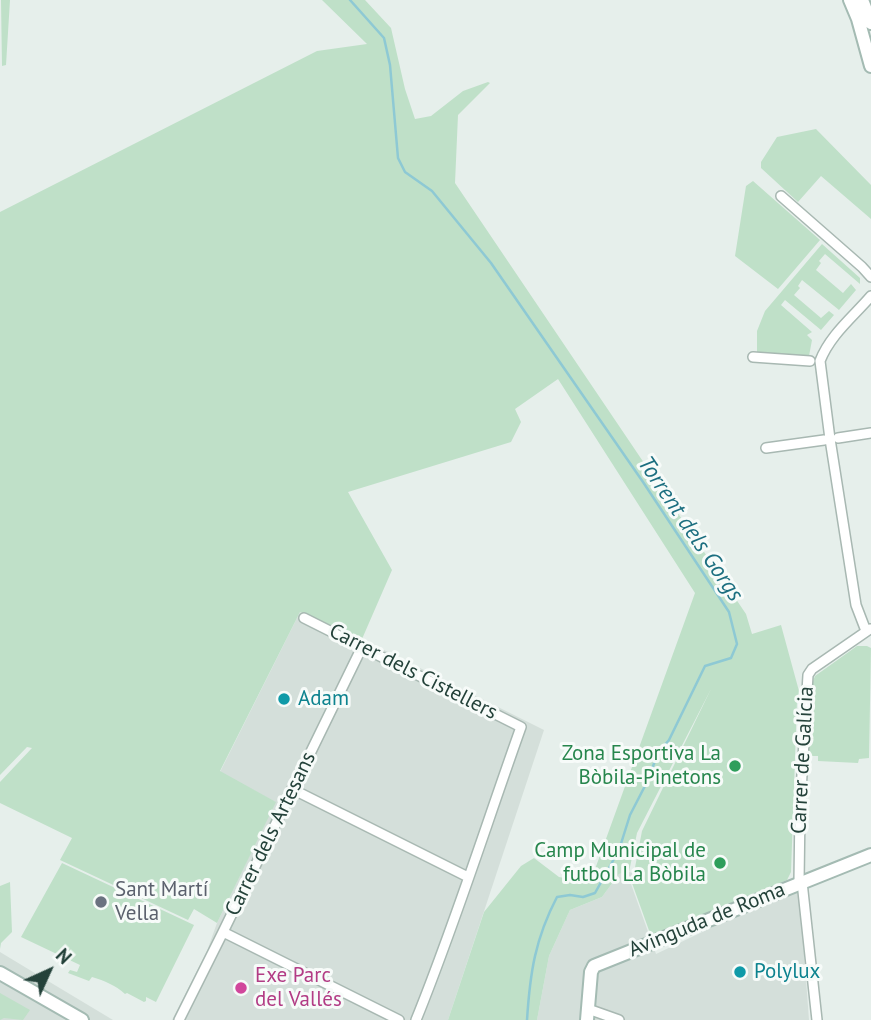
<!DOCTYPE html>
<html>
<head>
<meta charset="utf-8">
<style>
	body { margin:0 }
	#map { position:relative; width:871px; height:1020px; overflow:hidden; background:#e6efeb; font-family:"PT Sans",sans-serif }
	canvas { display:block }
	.north { position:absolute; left:14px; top:936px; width:70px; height:70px; -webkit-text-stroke:5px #f7fbf9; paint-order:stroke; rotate:45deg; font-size:19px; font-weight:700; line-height:28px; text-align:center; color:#24423a }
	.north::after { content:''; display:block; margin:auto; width:24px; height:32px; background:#24423a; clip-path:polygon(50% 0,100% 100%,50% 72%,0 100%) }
</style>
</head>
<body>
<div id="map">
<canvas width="871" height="1020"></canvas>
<div class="north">N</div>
</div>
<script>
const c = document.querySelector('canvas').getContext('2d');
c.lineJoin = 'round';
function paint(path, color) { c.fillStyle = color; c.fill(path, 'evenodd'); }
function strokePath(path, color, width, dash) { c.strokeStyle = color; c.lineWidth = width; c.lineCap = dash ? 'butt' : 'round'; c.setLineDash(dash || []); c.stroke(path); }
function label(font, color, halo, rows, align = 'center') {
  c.font = font + ' "PT Sans",sans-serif'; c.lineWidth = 6; c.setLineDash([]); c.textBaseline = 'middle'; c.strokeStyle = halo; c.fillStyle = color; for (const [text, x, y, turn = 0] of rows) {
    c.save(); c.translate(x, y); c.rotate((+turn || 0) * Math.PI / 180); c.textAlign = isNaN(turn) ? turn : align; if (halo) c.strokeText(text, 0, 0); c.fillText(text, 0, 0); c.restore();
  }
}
const built = new Path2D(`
	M300,612l62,27 182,91 -96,290h-276l35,-69 10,-28 58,-121 -55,-30z
	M629,872l4,1 -2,11 25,70 143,-68 10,134h-272l12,-64 21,-46 32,-13 17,-23z
	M0,952l48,29 65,39h-113z`);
const green = new Path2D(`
	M1,0h9l-4,65 -4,1z
	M322,0h43l26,28 14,61 10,30 16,-3 32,-25 25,-9 2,1 -32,32 -3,68 291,431 6,20 29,-9 18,66 -2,10 -6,171 -4,8 -136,56 -19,-53 10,-52 69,-142 -74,144 -8,39 -10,2 -17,23 -32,13 -21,46 -12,64h-89l36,-108 37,-46 13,-8 25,19 31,6 105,-290 -137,-214 -43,30 6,13 -10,20 -163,50 44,78 -30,69 -62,-27 -80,159 56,31 -59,121 -23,-14 -6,11 -128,-60 12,-22 -72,-35v-21l32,-34 -5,-1 -27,28v-563l317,-161 50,-7z
	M816,129l55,56v34l-50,-43 -23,26 -37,-34v-6l16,-25z
	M753,181l67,59 -42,49 -43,-33 11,-70z
	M822,244l38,34v6l-35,-30 -6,7 2,2 -5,7 27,23 8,-9 5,6 -17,20 -37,-30 -4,6 2,2 -6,7 27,23 8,-7 5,4 -13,15 -36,-30 -4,5 31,27 -5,3 5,5 -3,16 -52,-2v-23l8,-20z
	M857,646h10l4,2 -2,110 -10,1 -1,4 -40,-2v-5h-10l5,-75 2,-5z
	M62,863l132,62 -38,77 -10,-5v4l-2,1 -17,-9 -2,1c-10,-9 -20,-13 -33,-17l-3,4 -21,-8 2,-3 7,2 3,-7 -59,-28z
	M10,882l2,50 -11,11 -1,6v-63z
	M0,993l30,17 -7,10 -19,-2 -4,2z`);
const stream = new Path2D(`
	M350,0l34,38 6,27 8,93 7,14 27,19 59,72 152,219 86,130 8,32 -6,14 -26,8 -36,74 -11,13 -11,29 -17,33 -11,35 -24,43 -12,4 -13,-2 -13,2c-22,42 -27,76 -30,123`);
const street = new Path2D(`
	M781,196l81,71 9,10
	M753,357l57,4
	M838,438l33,-5
	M766,448l58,-8
	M304,618l217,109c-35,98 -66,197 -105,293
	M866,631l-10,-26 -26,-166 -10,-78c10,-26 33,-44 51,-65
	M292,789l176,88
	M799,882l1,-74 8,-133 4,-6 58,-40
	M802,882l15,138
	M223,932l176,88
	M588,1009l31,11
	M179,1020l44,-88 139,-285`);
const secondary = new Path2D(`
	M850,0l8,19 13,47
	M862,0l9,23
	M0,973l82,47
	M587,1020l4,-48 3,-6 277,-111`);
const markers = [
	[284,699,7,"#0f9aa8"],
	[735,766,7,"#2e9e5b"],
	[720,863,7,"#2e9e5b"],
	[101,902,7,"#6b7280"],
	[740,972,7,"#0f9aa8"],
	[241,988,7,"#d1479c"]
];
const streetNames = [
	["Carrer dels Cistellers",413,672,27],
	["Carrer de Galícia",803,760,-87],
	["Carrer dels Artesans",271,834,-64],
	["Avinguda de Roma",707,920,-22]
];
const cultureNames = [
	["Adam",298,699],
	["Polylux",754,972]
];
const leisureNames = [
	["Zona Esportiva La",721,754],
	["Bòbila-Pinetons",721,778],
	["Camp Municipal de",706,851],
	["futbol La Bòbila",706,875]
];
const worshipNames = [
	["Sant Martí",115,890],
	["Vella",115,914]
];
const hotelNames = [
	["Exe Parc",255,976],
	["del Vallés",255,1000]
];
const waterNames = [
	["Torrent dels Gorgs",690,529,56]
];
paint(built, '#d4dfda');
paint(green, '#bfe0c8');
strokePath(stream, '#8ec9d4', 2.5);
strokePath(street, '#a8b8b2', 12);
strokePath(secondary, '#a4bbb3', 16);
strokePath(street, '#fff', 9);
strokePath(secondary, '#fff', 12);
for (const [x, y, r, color] of markers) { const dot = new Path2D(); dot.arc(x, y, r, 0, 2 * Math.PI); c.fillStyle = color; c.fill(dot); strokePath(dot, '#f7fbf9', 2.5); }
label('21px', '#24423a', '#f7fbf9', streetNames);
label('21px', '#0d838f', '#f7fbf9', cultureNames, 'left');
label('21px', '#27864d', '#f7fbf9', leisureNames, 'right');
label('21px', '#5b616d', '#f7fbf9', worshipNames, 'left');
label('21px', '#b23c85', '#f7fbf9', hotelNames, 'left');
label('italic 23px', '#1c6f80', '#f7fbf9', waterNames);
</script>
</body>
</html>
